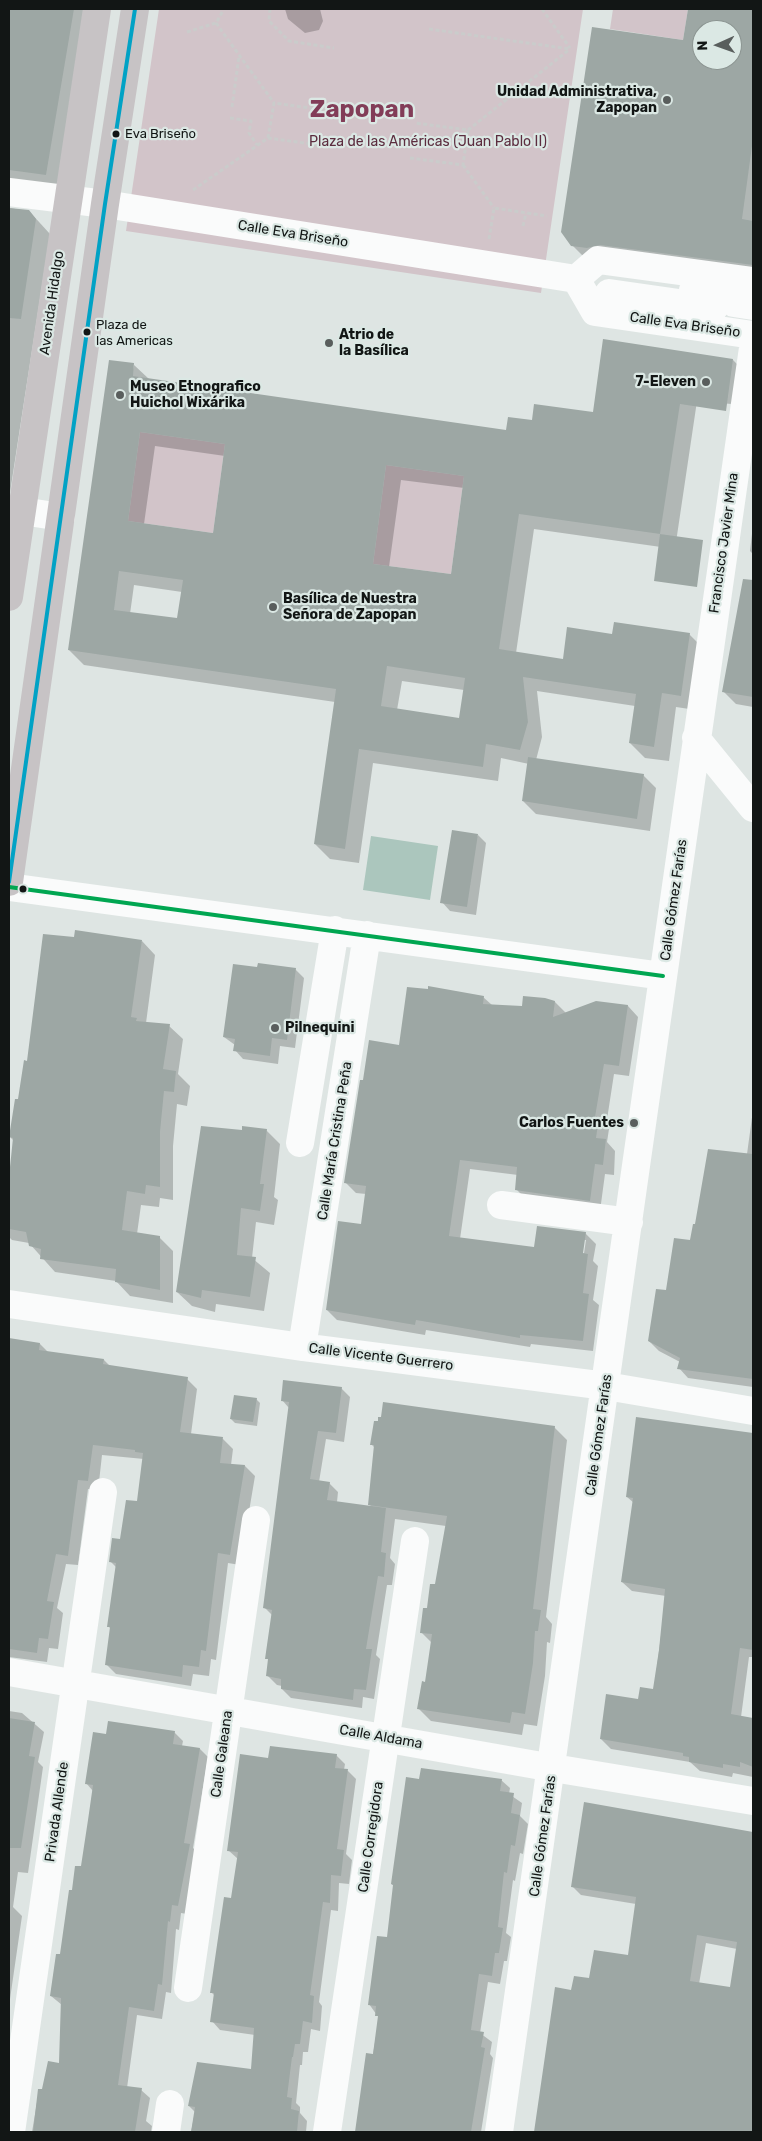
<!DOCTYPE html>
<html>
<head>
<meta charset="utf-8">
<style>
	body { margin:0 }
	#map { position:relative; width:762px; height:2141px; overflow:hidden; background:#dee5e3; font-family:Rubik,sans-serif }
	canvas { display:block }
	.frame { position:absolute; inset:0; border:10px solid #121615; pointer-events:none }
	.north { position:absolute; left:692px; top:20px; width:50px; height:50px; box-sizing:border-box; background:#dbe8e4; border:1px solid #8b9491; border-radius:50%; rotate:268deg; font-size:14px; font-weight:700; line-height:20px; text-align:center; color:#121615 }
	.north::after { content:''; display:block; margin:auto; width:18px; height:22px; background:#595e5d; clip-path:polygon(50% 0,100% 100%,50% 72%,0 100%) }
</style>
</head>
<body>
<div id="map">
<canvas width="762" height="2141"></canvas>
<div class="frame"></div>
<div class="north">N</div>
</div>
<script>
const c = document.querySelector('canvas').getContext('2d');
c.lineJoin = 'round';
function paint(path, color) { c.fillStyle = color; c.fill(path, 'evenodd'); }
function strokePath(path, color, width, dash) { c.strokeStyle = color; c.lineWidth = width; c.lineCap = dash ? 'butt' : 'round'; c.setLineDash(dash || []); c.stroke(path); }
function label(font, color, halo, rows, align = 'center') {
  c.font = font + ' Rubik,sans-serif'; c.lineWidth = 4.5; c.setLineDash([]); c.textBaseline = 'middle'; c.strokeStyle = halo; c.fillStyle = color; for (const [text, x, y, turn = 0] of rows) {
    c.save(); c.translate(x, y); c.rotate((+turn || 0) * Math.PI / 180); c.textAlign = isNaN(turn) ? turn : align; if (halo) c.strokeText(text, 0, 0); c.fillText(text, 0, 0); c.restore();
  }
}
const green = new Path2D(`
	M159,9h424l-42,284 -415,-62z
	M613,9h75l-5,31 -73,-11z
	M140,432l85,12 -12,89 -85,-12z
	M386,465l78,11 -13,98 -78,-10z`);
const water = new Path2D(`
	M371,836l67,10 -8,54 -67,-10z`);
const shadow = new Path2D(`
	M9,9h81l-30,180 -51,13z
	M285,9h35l3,12 -4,9 -14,3 -17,-14z
	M689,9h64v268l-166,-17 -15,-15 112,-203zM702,30h30v30h-30z
	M9,208l20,3 21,23 -41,265z
	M733,360l15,15 -5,30 -46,-4 -22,148 -141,-20 -18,124 48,7 49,-25 76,-1 15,15 -8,61 -20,-3 -7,54 -24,-3 -15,-15 5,-37 -98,-15 5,46 -6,23 107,15 13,13 -6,43 -114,-17 -13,-13 6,-37 -28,-6 -3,23 -125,-18 -14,100 -29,-4 -15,-15 20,-142 -251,-37 -15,-15 65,-285 15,14 358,53 26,-11 61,-7zM155,446l70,10 -11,78 -70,-10zM401,480l63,8 -12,88 -63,-9zM134,585l48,7 -4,28 -48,-6zM402,681l62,9 -4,30 -63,-10z
	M753,525v29l-3,-3z
	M743,587l10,2v118l-17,-3 -13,-13z
	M478,835l8,8 -10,72 -26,-4 -8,-9z
	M142,941l13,14 -9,68 23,3 14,13 -5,35 12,12 -3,20 -10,-2 -4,42v54l-13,-2 -1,9 -18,-2 -4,29 22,3 14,14v52l-43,-7 -14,-15 -61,-9 -26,-29 -17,-3 -3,-3v-58l5,-38 -4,-4 18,-74z
	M295,969l9,9 -9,70 -15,-2 -2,18 -35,-5 -8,-9v-5l-11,-8z
	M483,997l9,8 31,2 32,-5 11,11 62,-7 10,11 -9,59 -15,-2 -8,52 3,3 -2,13 8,9 -1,24 -9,-1 -5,37 -73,-11 -10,-10 1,-15 -48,-6 -10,70 75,9 50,-15 11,11 -3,17 5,5 -5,34 6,5 -6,46 -62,-7 -1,3 -104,-17 -1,5 -88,-15 -10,-10 35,-84 4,-32 -10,-1 -11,-11 19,-101 36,-35zM583,1240h3l-3,20z
	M753,1110v277l-65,-9 -9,-10 1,-6 -21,-11 -10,-10 47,-115 51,-72z
	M266,1130l14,14 -6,53 4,3 -4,25 -18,-3 -4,36 18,15 -6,38 -48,-7 -1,8 -23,-6 -15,-14 66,-160z
	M9,1339l31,5 8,8 56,8 6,6 77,13 10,10 -6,45 32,5 10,10 -2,16 14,1 10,10 -15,89 -12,-2 -12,97 -5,-1 -2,17 -16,-2 -2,12 -75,-12 -10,-10 5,-35 -3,-3 9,-58 -7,-7 28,-58 6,-44 -42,-4 -4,36 -10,-2 -10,76 -12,-1 -9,44 6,5 -5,36 -9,-1 -2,14 -38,-5z
	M341,1388l9,9 -6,45 -18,-3 -7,43 10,1 9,9 -1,10 35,5 -3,-3 6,-56 -3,-3 182,-18 13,13 -21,177 6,7 -2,19 -3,-1 -2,34 -8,50 -13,-2 -2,11 -91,-14 -12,-12 7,-26 6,-40 -11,-11 15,-46 10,-60 -51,-7 -5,39 5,6 -3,21h-5l-11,70 4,4 -6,40 -11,-2 -1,11 -71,-10 -9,-9v-3l-5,-1 -9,-9 1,-15 -2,-3 6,-42 -8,-8 24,-200 -7,-8z
	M256,1399l4,4 -3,23 -22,-3 -4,-4z
	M637,1419l116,15v223h-4l-8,60 12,2v58l-20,-4 -1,4 -32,-6 -10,-9 -79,-13 -10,-10 38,-39 15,-10 12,-94 -34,-5 -10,-9 12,-79 -7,-6z
	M9,1711l13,2 22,19 -6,30 5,5 -15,106 -10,-1 -5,35 9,9 -13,90z
	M174,1732l9,9 -1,5 18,3 8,8 -15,91 5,5 -11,61 -6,-1 -2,17 -3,-1 -5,64 -5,-1 -4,27 -25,-4 -10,73 14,2 9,8 -4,23 6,5 -1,6h-119l7,-42 4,1 17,-26 2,-60 -11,-9 11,-41 11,-63 9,-24 11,-77 -7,-8 21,-48z
	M336,1755l9,9 -1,6 4,1 8,8 -10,75 6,6 -3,24 -10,-1 -1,28 -7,-1 -12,92 3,4 -2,25 -9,-2 -3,23h-5l-1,13h-2l-4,38 4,4v6l7,8 -1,11h-115l4,-20 -6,-6 63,-36 3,-35 -35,-5 -8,-9 3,-25 -4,-4 21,-93 6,-40 -10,-9 41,-91z
	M420,1780h81l9,8 -1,6 13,9 -2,13 8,8 -5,30 -3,-1 -5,28 -2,-1 -7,53 5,4 -4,24h-3l-4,23 -12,-2 -8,51 12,9 -2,12 3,4 -12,74h-121l19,-114 -10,-14 19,-65 6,-53 -2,-2z
	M585,1803l168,30v299h-218l21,-143 16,2 57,-35 7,-52 -55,-9 -9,-9zM706,1943l31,6 -5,40 -33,-5z`);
const building = new Path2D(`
	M9,9h65l-28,166 -37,-5z
	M688,9h65v130l-11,80 11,2v44l-153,-20 -13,3 -16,-2 -10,-14 31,-205 91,13zM702,30h30v30h-30z
	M9,208l20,2 7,9 -15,100 -12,-1z
	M603,339l130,20 -7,52 -46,-7 -20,130 -141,-20 -20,135 64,10 4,-32 45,7 2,-12 76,11 -9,63 -19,-3 -8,54 -25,-4 7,-49 -113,-17 5,45 -8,28 -34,-6 -3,23 -124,-18 -14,100 -31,-5 22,-155 -268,-39 41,-290 25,3 -1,13 373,54 2,-13 24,3 2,-16 59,8zM140,432l85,12 -12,89 -85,-12zM386,465l78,11 -13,98 -78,-10zM119,571l64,9 -6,38 -63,-8zM387,666l78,12 -6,40 -78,-12z
	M660,534l43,6 -6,47 -43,-6z
	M743,579l10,1v117l-31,-5z
	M528,757l116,17 -7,45 -115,-18z
	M452,830l26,4 -11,73 -27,-4z
	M75,930l67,10 -11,77 6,1 -1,3 34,3 -7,45 13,2 -2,21 -10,-1 -4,41v55l-14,-2 -1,9 -18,-3 -5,39 38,6v54l-45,-8 1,-13 -76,-10 1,-10 -12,-3 -3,-14 -17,-3v-52l4,-39 -4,-1 6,-38h3l6,-39 3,1 16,-127 31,3z
	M258,963l38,5 -9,72 -15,-2 -2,18 -37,-5 2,-12 -12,-2 10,-73 24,3z
	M428,986l56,10 -1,8 39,2 1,-10 22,2 10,3 -2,16 43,-16 32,4 -9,61 -15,-2 -9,53 4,1 -3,20 10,1 -3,26 -8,-1 -5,37 -75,-11 2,-23 -57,-7 -11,76 85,11 3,-21 49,6 -3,21 5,1 -5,39 6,1 -6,47 -63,-6v3l-104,-18 -1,5 -89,-15 12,-89 23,3 5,-38 -22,-3 16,-103h3l6,-40 30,5 8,-58 21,2z
	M201,1126l41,4v-4l25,3 -7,55h4l-4,27 -19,-3 -4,47 19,2 -6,40 -48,-7 -1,8 -25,-6z
	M708,1149l45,5v225l-76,-10 3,-11 -32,-17 8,-52 10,1 8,-52 16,2 3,-16h2z
	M9,1338l31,5 -1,7 65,9 -1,5 85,13 -8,55 43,5 -3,26 25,2 -15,90 -12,-2 -12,98 -5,-1 -2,17 -16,-2 -1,12 -77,-12 5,-38h-3l9,-64 -7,-1 3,-24 8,1 6,-39 11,1 6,-48 -8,-1v-2l-42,-5 -5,36 -10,-1 -10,76 -12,-2 -9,47 7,1 -6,37 -9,-1 -2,15 -28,-4z
	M283,1380l59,7 -6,46 -18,-2 -8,48 20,3 -3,18 59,8 -5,44 5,1 -2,24 -6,-1 -12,73h6l-6,41 -12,-1 -1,11 -72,-11v-10l-15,-3 2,-17h-3l7,-49 -9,-2 26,-206 -8,-1z
	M234,1395l23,3 -4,24 -23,-3z
	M383,1402l172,24 -22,183 8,1 -3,21h-3l-2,32 -8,51 -13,-2 -2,11 -93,-14 5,-28 3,1 7,-48 -12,-1 3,-25h4l3,-24h5l12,-68 -79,-11 6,-60h-4l4,-24h4v-4h3z
	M636,1417l117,16v217l-13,-2 -9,66 22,4v49l-13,-5v5l-17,-3v4l-34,-6v-5l-6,-1v-3l-83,-14 6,-45 32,5 2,-12 13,2 6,-39 6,-61 -44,-7 12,-84 -7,-1z
	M9,1718l26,4 -6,34 6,1 -14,91h-12z
	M108,1721l67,10 -2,13 27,4 -16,95 6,1 -12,62 -6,-1 -2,17 -2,-1 -6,64 -4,-1 -4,27 -25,-4 -11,78 24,3 -7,44h-102l5,-43h4l6,-28 11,2 2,-65 -11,-2 6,-42h4l9,-64h3l3,-24h6l7,-46 5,-35 -8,-1 8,-52 13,2z
	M270,1746l67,8 -2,14 13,1 -11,80 7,1 -3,26 -10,-1 -1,28 -7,-1 -13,93 4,1 -2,27 -9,-2 -3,23h-5l-2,13h-1l-5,40 5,1 -1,11 8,2 -2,21h-106l4,-25 -7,-1 9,-44 54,7 3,-41 -44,-6 4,-29h-4l14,-96 7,1 7,-46 -11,-1 13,-97 28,4z
	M421,1768l81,11 -2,12 14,2 -3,20 9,2 -5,31 -4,-1 -4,28 -3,-1 -6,55 5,1 -4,25h-4l-3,23 -13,-2 -8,56 13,2 -3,15 4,1 -14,84h-116l11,-79 7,1 5,-38h-3l1,-10 -8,-1 9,-69 10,1 6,-52 -2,-1 15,-107 13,2z
	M584,1802l169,30v300h-219l21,-145 16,3 3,-14 15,2 5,-28 34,5 8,-58 -65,-10zM697,1935l40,7 -7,45 -40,-6z`);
const path = new Path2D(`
	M270,9l-1,12 20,20 45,7
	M542,9l28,39
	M216,23l58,80
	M429,29l141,20
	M187,32l29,-9 8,-14
	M232,107l7,-51
	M230,118l21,3 -2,12 8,12
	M468,130l102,-81
	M268,138l6,-35 50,7
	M410,158l53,7 5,-35 -53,-7
	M463,165l31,43
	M193,190l75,-52 51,7
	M523,226l3,-13
	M489,239l5,-31 53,8`);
const minor = new Path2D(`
	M9,192l96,12 471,75 19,33 158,23
	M576,279l22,-19 155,21
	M693,290l33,5 8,8 19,3
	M609,293l105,15
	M9,509l52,8
	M696,738l57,70
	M9,887l654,89
	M300,1143l35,-213
	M501,1205l128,17
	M9,1304l293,43 304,39 147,25
	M302,1347l65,-412
	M9,1672l544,96 200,33
	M188,1988l68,-468
	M11,2132l92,-640
	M166,2132l4,-28
	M327,2132l88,-591
	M499,2132c87,-594 166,-1190 254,-1784`);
const major = new Path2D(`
	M9,597l88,-588
	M9,882l96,-678 30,-195`);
const bus1 = new Path2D(`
	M9,882l96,-678 30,-195`);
const bus2 = new Path2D(`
	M9,887l654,89`);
const markers = [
	[667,100,5,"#595e5d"],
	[116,134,4.5,"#121615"],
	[87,332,4.5,"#121615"],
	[329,343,5,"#595e5d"],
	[706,382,5,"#595e5d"],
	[120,395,5,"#595e5d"],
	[273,607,5,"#595e5d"],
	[23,889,4.5,"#121615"],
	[275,1028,5,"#595e5d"],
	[634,1123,5,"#595e5d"]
];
const busNames = [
	["Eva Briseño",125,134],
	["Plaza de",96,325],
	["las Americas",96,341]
];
const poiNames = [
	["Unidad Administrativa,",657,92,"right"],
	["Zapopan",657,108,"right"],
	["Atrio de",339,335],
	["la Basílica",339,351],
	["7-Eleven",696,382,"right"],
	["Museo Etnografico",130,387],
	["Huichol Wixárika",130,403],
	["Basílica de Nuestra",283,599],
	["Señora de Zapopan",283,615],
	["Pilnequini",285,1028],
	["Carlos Fuentes",624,1123,"right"]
];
const parkNames = [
	["Plaza de las Américas (Juan Pablo II)",428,142]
];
const streetNames = [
	["Calle Eva Briseño",293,234,9],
	["Avenida Hidalgo",52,303,-82],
	["Calle Eva Briseño",685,325,8],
	["Francisco Javier Mina",724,543,-82],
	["Calle Gómez Farías",674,900,-82],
	["Calle María Cristina Peña",335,1141,-81],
	["Calle Vicente Guerrero",381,1357,7],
	["Calle Gómez Farías",599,1435,-82],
	["Calle Aldama",381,1737,10],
	["Calle Galeana",222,1754,-82],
	["Privada Allende",57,1812,-82],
	["Calle Gómez Farías",543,1836,-82],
	["Calle Corregidora",371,1837,-82]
];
const townNames = [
	["Zapopan",362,110]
];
paint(green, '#d2c4c9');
paint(water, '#abc6bd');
paint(shadow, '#0003');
paint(building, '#9da7a4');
strokePath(path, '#cacccb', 3, [4, 2.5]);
strokePath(minor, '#fafbfb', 28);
strokePath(major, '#c7c3c5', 28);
strokePath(bus1, '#01a2c5', 4);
strokePath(bus2, '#00a651', 4);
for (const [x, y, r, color] of markers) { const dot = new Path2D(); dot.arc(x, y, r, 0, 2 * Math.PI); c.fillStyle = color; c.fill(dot); strokePath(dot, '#dbe8e4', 2); }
label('13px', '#121615', '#dbe8e4', busNames, 'left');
label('bold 14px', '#121615', '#dbe8e4', poiNames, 'left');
label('14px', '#5c2d3f', '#dbe8e4', parkNames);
label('14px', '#121615', '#dbe8e4', streetNames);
label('bold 24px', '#823d58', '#dbe8e4', townNames);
</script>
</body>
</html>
